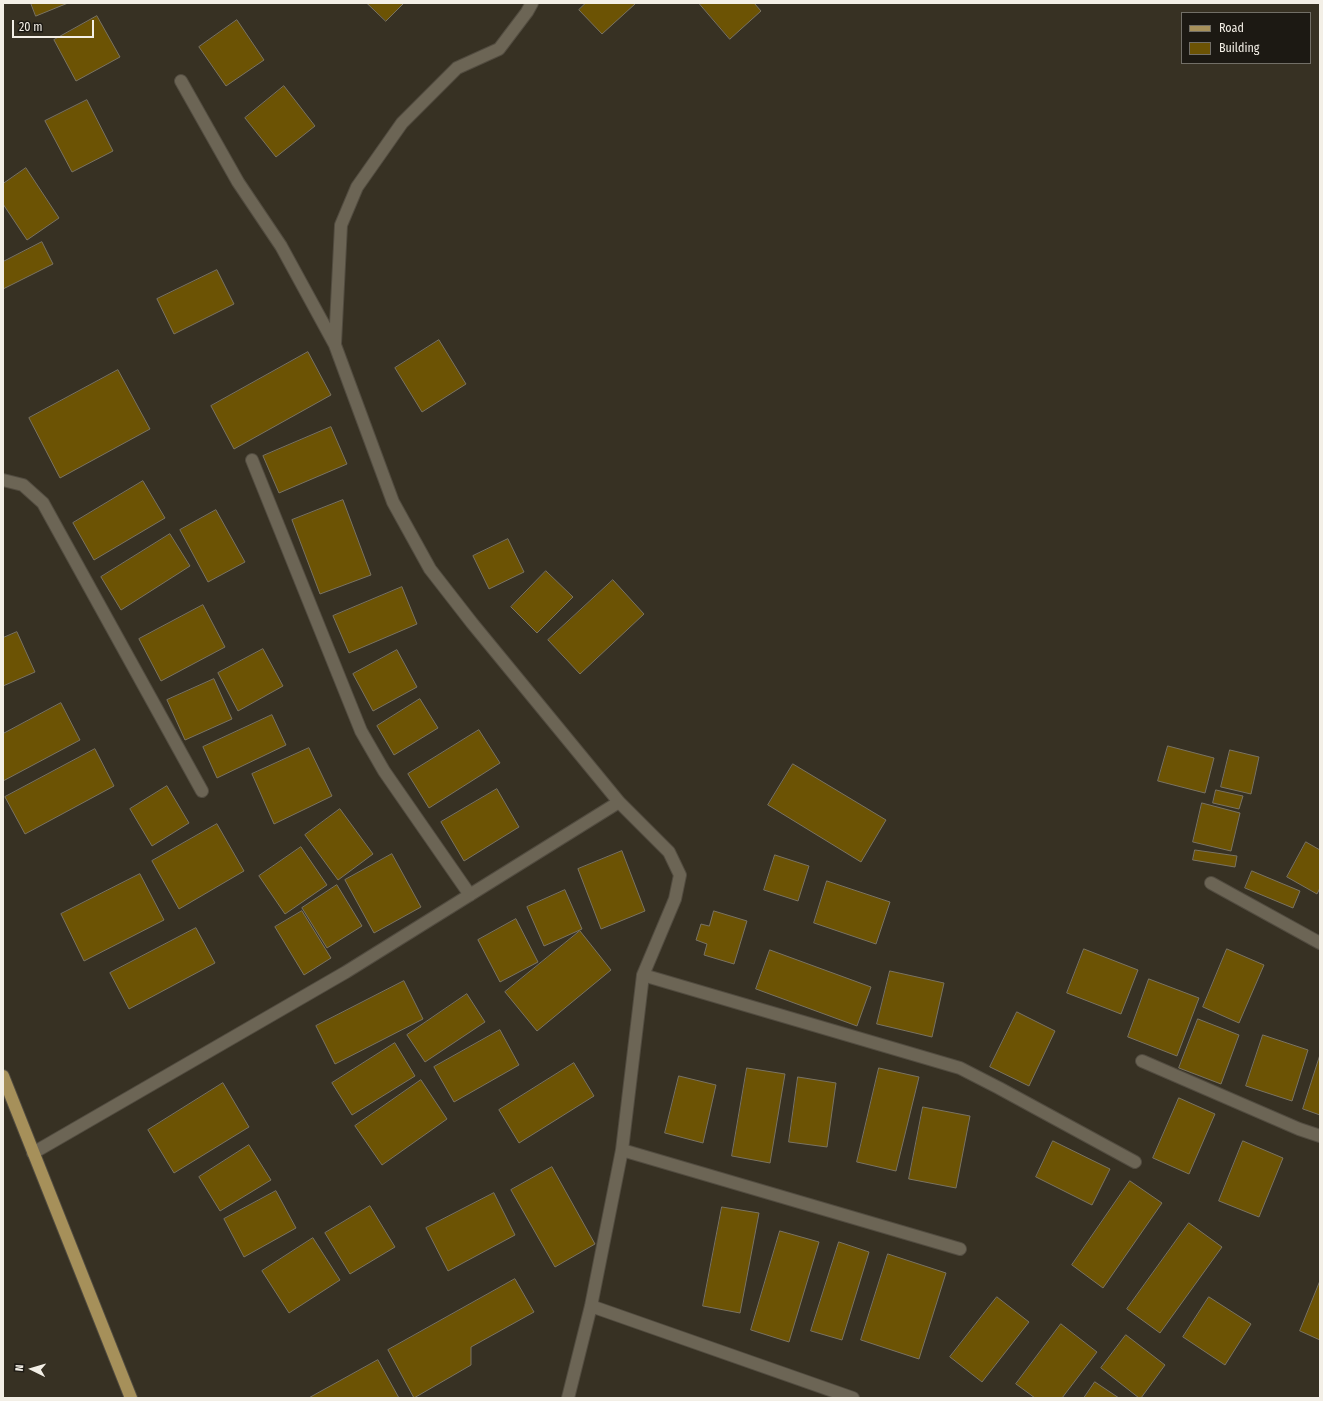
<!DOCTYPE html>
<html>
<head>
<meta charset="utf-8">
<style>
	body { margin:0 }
	#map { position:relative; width:1323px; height:1401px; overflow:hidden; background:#373123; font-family:"Fira Sans Condensed",sans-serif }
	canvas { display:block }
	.frame { position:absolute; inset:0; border:4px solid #f3efe6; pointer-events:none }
	.legend { position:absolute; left:1181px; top:12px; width:130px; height:52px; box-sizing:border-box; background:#1c1913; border:1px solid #726f67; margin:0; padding:5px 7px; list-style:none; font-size:12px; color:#f3efe6 }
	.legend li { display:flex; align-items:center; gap:8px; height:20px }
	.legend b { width:20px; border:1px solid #726f67 }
	.north { position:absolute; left:12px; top:1349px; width:40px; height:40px; -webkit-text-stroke:3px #1c1913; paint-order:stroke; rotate:275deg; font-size:11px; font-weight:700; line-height:16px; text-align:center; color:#f3efe6 }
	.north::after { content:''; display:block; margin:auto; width:14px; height:18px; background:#f3efe6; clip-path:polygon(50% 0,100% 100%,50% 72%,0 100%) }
	.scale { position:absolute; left:12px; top:20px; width:82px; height:18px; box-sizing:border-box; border:2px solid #f3efe6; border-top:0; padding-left:5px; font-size:12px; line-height:14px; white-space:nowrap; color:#f3efe6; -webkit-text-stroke:3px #1c1913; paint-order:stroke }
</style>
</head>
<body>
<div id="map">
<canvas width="1323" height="1401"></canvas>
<div class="frame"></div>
<ul class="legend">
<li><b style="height:5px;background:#a6905a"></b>Road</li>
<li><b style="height:11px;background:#6c5304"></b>Building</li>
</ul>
<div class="north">N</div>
<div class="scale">20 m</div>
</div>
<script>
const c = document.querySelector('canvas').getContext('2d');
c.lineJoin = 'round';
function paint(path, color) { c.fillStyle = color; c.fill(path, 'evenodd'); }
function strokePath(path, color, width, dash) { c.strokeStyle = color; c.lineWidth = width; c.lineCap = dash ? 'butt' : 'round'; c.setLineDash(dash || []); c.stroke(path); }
const building = new Path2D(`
	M31,3h37l-32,13z
	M367,3h37l-18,18z
	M586,3h48l1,1 -33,30 -23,-24z
	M699,3h55l7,8 -31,28z
	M97,16l23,41 -44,24 -22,-41z
	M237,20l27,40 -38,26 -27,-39z
	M284,86l31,40 -39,31 -31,-39z
	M87,100l26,51 -41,21 -27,-51z
	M26,168l33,50 -32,22 -24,-36v-20z
	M42,242l11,22 -50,25v-27z
	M217,270l17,34 -60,30 -17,-35z
	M439,340l27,44 -44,28 -27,-44z
	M308,352l23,43 -97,54 -23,-43z
	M118,370l32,59 -90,49 -31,-60z
	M331,427l16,37 -68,29 -16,-37z
	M143,481l22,37 -71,42 -21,-37z
	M343,500l28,75 -51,19 -28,-74z
	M216,510l29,52 -37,20 -28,-52z
	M170,534l20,32 -69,44 -20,-33z
	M508,539l16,33 -35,17 -16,-33z
	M546,571l27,26 -36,36 -26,-26z
	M613,580l31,34 -64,60 -32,-34z
	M402,587l15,37 -68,29 -16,-37z
	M203,605l22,42 -64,34 -22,-42z
	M17,632l18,40 -32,14v-48z
	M263,649l20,37 -45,25 -20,-38z
	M397,650l20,37 -44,24 -20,-37z
	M214,679l18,40 -47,21 -18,-40z
	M420,699l18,29 -44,27 -17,-29z
	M61,703l19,37 -77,41v-47z
	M272,715l14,30 -69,33 -14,-31z
	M479,730l21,33 -71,45 -21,-34z
	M1168,746l46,12 -9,35 -47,-12z
	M309,748l23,48 -58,28 -22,-50z
	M95,749l19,37 -89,48 -20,-37z
	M1230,750l29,7 -8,37 -30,-7z
	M793,764l93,56 -25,42 -93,-57z
	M167,786l22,37 -37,23 -22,-37z
	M497,789l22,38 -55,34 -23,-39z
	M1216,790l27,6 -4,13 -26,-6z
	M1202,803l38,10 -9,38 -38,-9z
	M340,809l33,45 -35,26 -33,-45z
	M217,824l27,47 -65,38 -27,-48z
	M1306,842l14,8v38l-3,6 -30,-17z
	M301,847l26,38 -42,29 -26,-38z
	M1195,850l42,6 -2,11 -42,-7z
	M622,851l23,60 -44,18 -23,-60z
	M392,854l29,53 -47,26 -29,-53z
	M775,855l34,11 -11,35 -34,-11z
	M1252,871l48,20 -7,17 -48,-20z
	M140,874l24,46 -80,41 -23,-47z
	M827,881l63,21 -14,42 -62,-21z
	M337,885l25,41 -35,22 -25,-40z
	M565,890l17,39 -38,17 -17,-39z
	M302,911l29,47 -27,17 -29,-48z
	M714,911l33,10 -13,43 -30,-9 3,-11 -11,-4 5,-16 8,2z
	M516,919l22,43 -38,20 -22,-42z
	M196,928l19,35 -86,46 -19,-36z
	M580,931l31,39 -74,61 -32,-39z
	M1084,949l54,21 -17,44 -54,-21z
	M1227,949l37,16 -25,58 -36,-16z
	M770,950l101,37 -14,39 -101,-37z
	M890,971l54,12 -12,54 -55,-13z
	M1149,979l50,19 -22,58 -49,-19z
	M404,981l19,38 -88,45 -19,-38z
	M467,994l18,28 -60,40 -18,-27z
	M1017,1012l38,19 -26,55 -39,-19z
	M1198,1019l41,16 -18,49 -42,-16z
	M500,1030l19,35 -65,37 -20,-35z
	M1263,1035l45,15 -16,51 -46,-15z
	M395,1043l20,33 -63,39 -20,-32z
	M1320,1055v60l-17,-6z
	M574,1063l20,33 -75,47 -20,-33z
	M747,1068l38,6 -15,89 -38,-7z
	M879,1068l40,9 -23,94 -39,-9z
	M679,1076l37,9 -13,58 -38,-10z
	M798,1077l38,6 -9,64 -38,-5z
	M421,1080l26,39 -65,46 -27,-39z
	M223,1083l26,44 -75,46 -26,-43z
	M1179,1098l36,16 -26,60 -36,-16z
	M923,1107l47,9 -14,72 -47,-9z
	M1053,1141l57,28 -18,36 -56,-28z
	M1243,1141l40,17 -24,59 -40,-16z
	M249,1145l22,35 -51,31 -21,-34z
	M552,1167l43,77 -40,23 -44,-77z
	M1130,1181l32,22 -59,85 -31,-23z
	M276,1191l20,37 -52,29 -20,-38z
	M494,1193l21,42 -67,36 -22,-43z
	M370,1206l25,41 -45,27 -25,-41z
	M722,1207l37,6 -19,100 -37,-7z
	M1189,1223l33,24 -62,86 -33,-24z
	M780,1231l39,11 -30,100 -38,-12z
	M313,1238l27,42 -51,33 -27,-42z
	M839,1242l30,10 -27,88 -31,-9z
	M888,1254l58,19 -27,86 -58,-19z
	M515,1279l19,33 -63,35v18l-57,33 -26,-48z
	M1320,1281v59l-20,-9z
	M997,1297l32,25 -47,60 -32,-25z
	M1209,1297l42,27 -26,41 -42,-28z
	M1061,1324l36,28 -35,46h-27l-19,-14z
	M1126,1335l39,30 -24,33h-2l-38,-30z
	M378,1360l21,38h-90z
	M1095,1382l24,16h-35z`);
const minor = new Path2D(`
	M181,81l57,101 43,64 54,99 58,157 37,67 42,54 147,179 50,50 11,23 -5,24 -32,76 -21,175 -31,156 -23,92
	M335,344l6,-119 16,-38 45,-64 55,-55 42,-19 28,-37 5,-9
	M252,460l109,271 23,40 86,124
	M3,480l20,5 20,18 159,288
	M1211,883l109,60
	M643,975l317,93 39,20 136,74
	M1142,1061l157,68 21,7
	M622,1150l338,99
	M33,1153l313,-181 273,-170
	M591,1306l262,92`);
const major = new Path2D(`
	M3,1076l128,322`);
paint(building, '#6c5304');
strokePath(building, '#7a7362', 1);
strokePath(minor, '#524c40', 14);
strokePath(major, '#524c40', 14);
strokePath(minor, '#6c6555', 12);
strokePath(major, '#a6905a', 12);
</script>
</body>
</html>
